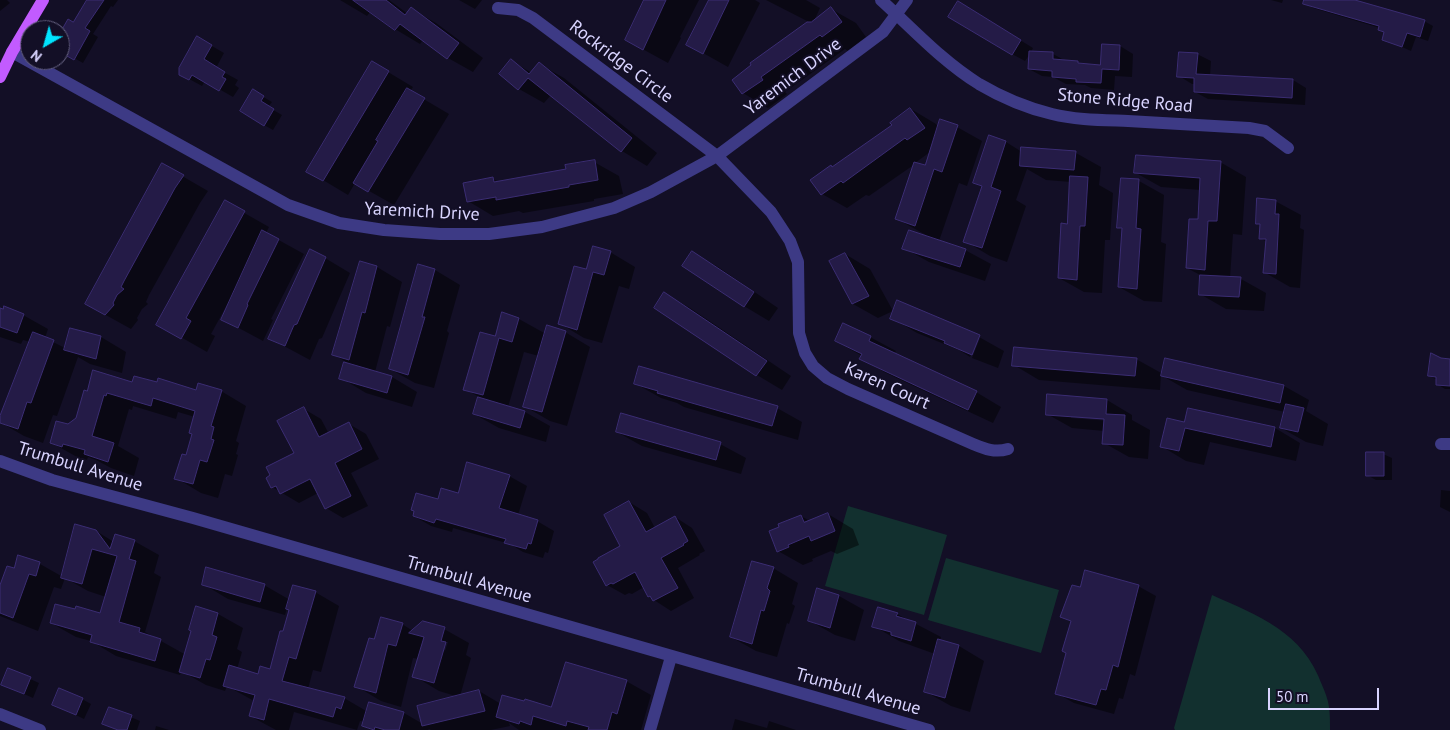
<!DOCTYPE html>
<html>
<head>
<meta charset="utf-8">
<style>
	body { margin:0 }
	#map { position:relative; width:1450px; height:730px; overflow:hidden; background:#130f26; font-family:"PT Sans",sans-serif }
	canvas { display:block }
	.north { position:absolute; left:20px; top:20px; width:50px; height:50px; box-sizing:border-box; background:#130f26; border:1px solid #625e7d; border-radius:50%; rotate:218deg; font-size:14px; font-weight:700; line-height:20px; text-align:center; color:#d9d4ff }
	.north::after { content:''; display:block; margin:auto; width:18px; height:22px; background:#00e5ff; clip-path:polygon(50% 0,100% 100%,50% 72%,0 100%) }
	.scale { position:absolute; left:1268px; top:688px; width:111px; height:22px; box-sizing:border-box; border:2px solid #d9d4ff; border-top:0; padding-left:6px; font-size:15px; line-height:18px; white-space:nowrap; color:#d9d4ff; -webkit-text-stroke:4px #130f26; paint-order:stroke }
</style>
</head>
<body>
<div id="map">
<canvas width="1450" height="730"></canvas>
<div class="north">N</div>
<div class="scale">50 m</div>
</div>
<script>
const c = document.querySelector('canvas').getContext('2d');
c.lineJoin = 'round';
function paint(path, color) { c.fillStyle = color; c.fill(path, 'evenodd'); }
function strokePath(path, color, width, dash) { c.strokeStyle = color; c.lineWidth = width; c.lineCap = dash ? 'butt' : 'round'; c.setLineDash(dash || []); c.stroke(path); }
function label(font, color, halo, rows, align = 'center') {
  c.font = font + ' "PT Sans",sans-serif'; c.lineWidth = 4; c.setLineDash([]); c.textBaseline = 'middle'; c.strokeStyle = halo; c.fillStyle = color; for (const [text, x, y, turn = 0] of rows) {
    c.save(); c.translate(x, y); c.rotate((+turn || 0) * Math.PI / 180); c.textAlign = isNaN(turn) ? turn : align; if (halo) c.strokeText(text, 0, 0); c.fillText(text, 0, 0); c.restore();
  }
}
const green = new Path2D(`
	M848,506l99,29 -23,80 -99,-29z
	M946,558l113,32 -18,63 -113,-33z
	M1212,595c47,21 91,37 110,90 3,7 6,14 7,22 1,7 1,15 1,23h-155l-1,-2z`);
const shadow = new Path2D(`
	M0,0h7l3,3 -10,8z
	M88,0h30l-5,7 -2,-1 -18,28 5,3 -15,26 -23,-13v-15l13,-12z
	M340,0h49l19,14 3,-5 25,14 47,35 -10,14 -25,-14 -25,-18 -3,4 -25,-15 -24,-18 -4,5z
	M459,0h23l-7,9z
	M646,0h53l-19,37 1,1 -13,25 -42,-23z
	M710,0h45l5,3 -32,64 -41,-23z
	M766,0h40l14,8 -6,13 17,-12 25,14 10,14 -18,14 -3,-2 -60,43 2,2 -19,14 -25,-15 -10,-13 76,-58z
	M1271,0h12l-1,3z
	M1306,0h45l73,21 9,5 -5,15 -12,-4 -5,14 -27,-12 1,-6 -6,-3 1,-2 -67,-20 -8,-5z
	M971,10l62,38 -2,4 22,2 13,7 12,1 5,3 19,1 18,-20 13,8 -1,23 -17,-1 -1,14 -23,-2 -6,-3 -19,-1 -13,-7 -11,-1 -13,-7 1,-15 -5,7 -13,-7z
	M198,38l26,15 -8,15 22,12 -3,5 4,3 -6,9 -28,-16 -3,5 -22,-12z
	M1197,54l14,7 -1,15 83,4 13,8 -1,17 -97,-6 -13,-7v-8h-3l-13,-8z
	M511,61l21,12 7,-9 25,14 93,75 -10,13 -25,-15 -71,-56 -7,8 -25,-14z
	M373,63l40,24 -3,4 39,23 -55,91 -39,-22 -7,12 -40,-24z
	M253,91l19,11 -4,5 14,8 -9,15 -9,-5z
	M911,109l25,15 3,4 18,-1 25,14 -15,45 -8,-3 -20,58 26,9 26,14 -6,17 -56,-19 -25,-14 22,-13 -29,-16 18,-55 -46,32 -3,-1 -19,13 -25,-14 11,-26 60,-43zM930,152l-4,15 -11,-4z
	M1006,142l16,10 54,1 25,14 -2,18 14,8 -3,47h-5l-3,53 -18,-1 -25,-14 9,-53 3,-43 -25,-2 -19,-11 -11,31 10,6 -19,56 -17,-6 -25,-15 18,-54 -9,-5z
	M594,162l25,14 4,18 -29,5v2l-71,12 -4,-2 -26,5 -25,-15 25,-22 6,3 68,-12z
	M1220,162l26,15 -4,58 -9,-1 -3,44 11,1 25,14 -2,18 -38,-2 -26,-15 2,-18 -15,-8 12,-48 2,-30 -40,-3 -25,-14z
	M163,165l45,26 -8,12 -51,92 -3,7 2,2 -6,5 -5,9 1,2 -7,9 -45,-25z
	M1139,181l25,14 -3,47 5,2 -4,58 -18,-1 -25,-14 4,-57 -5,-3z
	M1275,201l26,14 -1,13 4,2 -4,58 -10,-1 -26,-15 3,-30 -7,-4 1,-13 -4,-2z
	M225,202l44,25 -3,6 38,21 -33,65 2,1 -10,21 -41,-22 8,-15 -2,-1 -17,31 4,2 -8,16 -49,-28z
	M610,252l25,15 -6,22 -10,-3 -17,57 -18,-5 -25,-15 28,-52z
	M693,253l25,14 60,41 -9,13 -25,-15z
	M845,254l25,15 23,42 -15,7 -25,-14 -10,-21z
	M325,258l25,15 -28,65 -3,1 -9,21 -41,-22z
	M360,263l17,4 25,15 -12,45 -3,-1 -12,46 17,5 25,15 -5,15 -46,-14 -25,-15 5,-16 -13,-8z
	M419,266l16,4 25,15 -13,46 2,2 -15,55 -19,-5 -25,-14z
	M665,294l25,14 101,68 -9,14 -25,-15 -102,-68z
	M0,309l23,6 25,14 -3,9 20,10 6,-19 30,8 25,15 -4,21 -32,-9 -12,-7 -21,59 -4,-1 -10,28 -19,-7 -24,-14 30,-80 -7,-2 -2,4 -21,-7z
	M892,318l87,19 25,14 -6,17 -26,-10 8,-20h-2l-8,19 -11,-7 -42,-17z
	M519,319l27,15 19,-2 25,15 -23,79 -17,-5 -26,-15 15,-50 -15,-4 -16,55 17,5 25,14 -4,16 -47,-14 -25,-14 5,-17 -14,-8 31,-51z
	M870,337l26,14 -2,3 82,38 25,15 -8,16 -107,-50 -25,-15 1,-2 -26,-15z
	M1136,359l27,15 121,12 25,14 -3,11 22,13 -5,22 -17,-4 -25,-14 4,-16 -98,-22 -26,-15 -1,15 -121,-10 -25,-15z
	M1441,359l9,1v29h-5l-8,-5v-4l-7,-4z
	M133,384l64,7h24l25,15 -10,35 3,2 -3,11 2,1 -6,21 -7,-2 -7,24 -17,-5 -25,-15 10,-21 7,-23 2,-17 -17,-5 -2,7 -43,-13 -1,4 -3,-1 -11,37 21,12 -5,18 -23,-8 -15,-8 -8,-3 -1,3 -10,-3 -25,-14 25,-24 8,-27z
	M636,384l141,24 25,14 -4,18 -114,-33 -7,-4 -16,-5z
	M1048,396l59,4 25,15v5l18,10 -2,29 -19,-2 -25,-14v-12l-32,-3 -25,-14zM1071,415l39,3v3l-39,-3z
	M304,409l17,10 8,15 20,-10 17,10 13,25 -28,14 17,33 -25,12 -17,-10 -8,-15 -19,10 -27,-16 23,-33z
	M1189,409l86,19 25,15 -4,18 -86,-19 -6,23 -18,-4 -25,-15 24,-23z
	M617,432l103,12 26,14 -5,16 -99,-28z
	M1383,454l9,4v22h-16l-9,-5z
	M509,476l18,10 -9,29 19,6 17,10 -6,22 -3,-1 -2,6 -20,-6 -13,-8 -57,-16 -1,4 -21,-6 -17,-10 24,-15z
	M1441,490l9,1v21l-10,-5z
	M629,502l18,11 8,15 20,-11 17,11 13,23 -6,3 1,1 -22,13 16,30 -23,13 -17,-11 -10,-13 -12,7 -3,-1 -4,2 -18,-10 15,-39z
	M828,514l25,15 6,16 -22,9 -6,-3 -19,8 1,2 -10,4 -25,-14 23,-35 9,5z
	M96,531l18,11 20,-1 25,14 -5,18 7,4 -16,55 41,23 32,-41 25,14 -6,21 5,3 -5,17 22,6 12,-4 19,-61 -3,-2 -2,7 -57,-16 -25,-15 61,1 26,15 25,-8 24,14 -18,66 -8,-2 -5,19 36,9 24,14 2,-9 34,10 19,11 36,-27 -20,-6 -25,-15 5,-17 -6,-1 -12,49 -20,-6 -25,-15 19,-45 27,-17 11,7 31,-2 25,14 -3,12 5,3 -11,38 19,-5 22,13 51,4 74,-27 25,14 -10,35h-122l-10,-7 1,3 -19,4h-60l-2,-1 -1,1h-57l-7,-4 1,-4 -5,-1 -3,9 -63,-18 -5,18h-13l-26,-14 4,-15 -27,-15 -2,5 -19,-6 -25,-14 -1,4 -64,-19 -25,-15 -15,-4 -25,-14 50,-8 5,-18 -18,-6 -23,-13 -4,11 -7,-2 -16,44 -38,-15v-28l14,-19 5,-13 21,8 23,13zM445,642h3l-3,9 -2,-2z
	M773,568l25,15 -6,21 3,2 -6,18 -2,-1 -10,34 -21,-6 -25,-14z
	M1138,586l18,10 -21,80 -5,-2 -7,25 -4,-1 -5,16 -40,-11 -18,-10 12,-40 3,-31 -9,-5z
	M839,596l25,14 -9,31 -20,-6 -25,-14z
	M897,614l44,23 -1,4 19,5 25,15 -14,51 -19,-6 -25,-14 9,-38 -36,-13 -25,-15z
	M8,669l31,14 -6,15 -31,-14z
	M82,699l9,5 -7,15 -31,-15z
	M109,708l31,13 -3,9h-20l-13,-7z
	M735,719l32,9 2,-7 27,9h-64z
	M156,726l13,4h-14z`);
const building = new Path2D(`
	M87,0h17l-19,28 5,3 -16,29 -14,-8v-19l8,-14 5,3z
	M353,0h33l19,15 6,-8 48,36 -12,16 -47,-35 -5,6z
	M644,0h22l-23,50 -18,-10z
	M709,0h20l-26,54 -17,-9z
	M1304,0h51l70,20 -5,17 -13,-4 -5,14 -20,-7 2,-8 -6,-2 1,-4 -76,-22z
	M958,1l63,39 -9,15 -64,-38z
	M831,7l11,15 -20,15 -2,-2 -59,42 2,3 -21,14 -10,-14 19,-15 -1,-2 57,-41h4z
	M197,36l15,9 -8,14 21,13 -3,5 4,2 -7,12 -27,-16 -3,5 -10,-5v-7z
	M1102,44l18,1 -1,25 -17,-1 -1,14 -25,-1v-3l-24,-2v-6l-24,-2 1,-18 24,1v7l25,2v2l22,2z
	M1179,52l19,1 -2,21 97,5 -1,19 -98,-6v-14l-17,-1z
	M511,59l18,15 10,-12 93,76 -11,14 -93,-74 -10,12 -19,-16z
	M372,61l17,10 -66,110 -17,-9z
	M407,88l18,10 -57,94 -15,-9 25,-42 -2,-1z
	M253,89l11,7 -3,5 13,8 -10,17 -24,-15z
	M910,108l15,20 -18,12 -2,-2 -62,45 -2,-2 -20,14 -11,-15 21,-15 1,2 60,-42 -2,-2z
	M940,119l18,6 -16,47 -8,-3 -19,57 -20,-7 19,-57 11,3z
	M989,135l17,6 -15,46 10,4 -19,57 -19,-6 19,-56 -9,-3z
	M1021,147l55,4 -2,19 -54,-4z
	M1136,155l85,6 -4,60h-9l-3,49 -19,-2 3,-49h9l2,-41 -66,-5z
	M595,160l3,20 -29,5v2l-73,13v-3l-29,5 -4,-19 30,-6 1,5 72,-13 -1,-4z
	M162,163l22,12 -9,13 -51,93 -3,6 3,2 -7,6 -4,8 1,2 -9,10 -20,-11z
	M1070,176l18,1 -3,49h-5l-3,54 -19,-2 3,-55 6,1z
	M1121,178l18,1 -3,49 5,1 -4,60 -19,-2 4,-59h-5z
	M1257,198l19,2 -1,14h4l-3,60 -13,-1 3,-34h-7l1,-15h-4z
	M225,200l20,11 -59,107 5,3 -10,18 -25,-14z
	M262,230l17,9 -32,65 1,1 -10,23 -17,-8z
	M909,230l57,19 -6,18 -58,-18z
	M593,246l18,5 -7,24 -11,-3 -16,58 -19,-6 16,-58 12,3z
	M310,249l16,8 -29,67 -3,1 -9,21 -17,-7z
	M692,251l62,41 -10,15 -62,-41z
	M845,253l24,43 -17,8 -23,-43z
	M360,261l17,5 -12,47 -3,-1 -13,48 -17,-5z
	M418,264l17,5 -13,48h3l-17,58 -19,-6z
	M1200,275l41,2 -2,20 -40,-2z
	M664,292l103,69 -11,15 -102,-68z
	M897,300l83,35 -8,20 -28,-12 1,-2 -55,-22z
	M4,306l20,8 -7,19 -17,-6v-19l3,1z
	M502,312l17,6 -7,24 -13,-4 -16,57 -20,-5 17,-58 15,4z
	M843,323l28,13 -2,5 108,50 -9,19 -109,-51 3,-5 -27,-13z
	M547,325l19,6 -24,81 -19,-5z
	M70,328l31,8 -5,23 -32,-9z
	M33,332l21,8 -23,63 -4,-1 -9,27 -18,-6v-7z
	M1014,347l123,11 -2,18 -123,-10z
	M1431,353l10,5 9,1v27l-14,-1v-8l-8,-1z
	M1165,358l119,27 -4,18 -119,-27z
	M344,362l48,14 -5,17 -48,-14z
	M639,366l139,40 -6,20 -115,-33 1,-2 -24,-7z
	M93,370l39,12 2,-6 23,6 1,-4 38,12 2,-7 24,7 -11,36 3,1 -3,12 3,1 -7,22 -7,-2 -7,24 -19,-5 8,-25 4,1 6,-21 -3,-1 6,-22 -42,-13 -2,8 -44,-13 -1,3 -2,-1 -12,41 22,7 -6,19 -24,-8 1,-4 -22,-6 -1,3 -12,-4 6,-22 12,3 8,-6 8,-28 3,1z
	M1047,394l60,5 -1,15 19,1 -2,30 -21,-1 2,-25 -58,-4z
	M478,397l47,14 -5,17 -47,-14z
	M1286,404l18,4 -6,24 -18,-4z
	M304,407l15,30 30,-15 13,27 -27,14 16,33 -26,13 -15,-30 -30,15 -4,-8 -5,2 -5,-10 4,-3 -4,-8 28,-14 -17,-32z
	M1188,408l87,19 -4,20 -86,-19 -6,23 -19,-4 7,-29 17,4z
	M621,413l100,29 -5,18 -100,-28z
	M1366,452h18v24h-18z
	M467,462l43,13 -11,33 39,12 -7,24 -3,-1 -2,6 -22,-6 2,-4 -70,-20 -2,4 -21,-7 1,-5 -3,-1 5,-17 22,6 3,-11 17,5z
	M629,501l17,31 29,-16 13,25 -5,3 1,1 -23,13 17,30 -25,13 -3,-5 -2,1 -13,-25 -22,12 -2,-1 -5,3 -13,-24 5,-3v-1l22,-12 -16,-31z
	M828,513l7,18 -24,10 -2,-5 -21,9 1,2 -12,5 -8,-21 10,-4 -1,-3 23,-9 3,7z
	M75,524l21,6 14,19 5,-15 20,6 -6,19 7,2 -17,61 21,6 -1,4 22,7 -6,22 -65,-19 2,-7 -42,-12 5,-19 20,5 1,-3 24,7 17,-57 -25,-7 -10,35 -21,-6z
	M18,555l22,7 -4,14 -7,-2 -16,44 -13,-5v-28l7,-19 7,2z
	M752,561l22,6 -7,21 3,3 -6,20 -3,-1 -9,34 -22,-7z
	M206,567l59,17 -5,18 -58,-17z
	M1085,570l54,15 -21,82 -5,-2 -7,25 -5,-1 -5,16 -41,-11 11,-41 -4,-2 9,-30 -11,-4 12,-32 8,2z
	M293,585l23,6 -20,68 -7,-2 -7,24 63,16 -4,12 -5,-2 -3,10 -64,-18 -5,21 -15,-4 6,-21 -32,-9 6,-21 29,9 2,-8 10,3 10,-38h3l6,-21 -3,-1z
	M817,588l22,7 -9,33 -22,-7z
	M196,606l22,7 -6,22 5,2 -7,23 -4,-1 -6,19 -21,-6 12,-41 -2,-1z
	M878,607l20,6 -2,3 20,6 -5,19 -20,-6v-3l-19,-5z
	M381,617l22,6 -7,23 -8,-2 -12,49 -22,-6 15,-49 5,1z
	M423,621l22,6 -4,14 5,1 -12,41 -22,-6 12,-40 -15,-4z
	M938,639l21,6 -14,53 -21,-6z
	M566,662l61,18 -10,34 -5,-2 -5,18h-19l1,-3 -22,-6 -1,5 -33,-10 -2,9 -11,-4 -1,3 -23,-7 6,-22 22,6 1,-2 26,8z
	M8,668l23,9 -7,17 -23,-9z
	M59,688l24,10 -7,17 -24,-10z
	M479,690l6,21 -63,15 -5,-20z
	M369,702l35,10 -5,18h-14l-10,-3 -1,3 -12,-4z
	M109,707l23,8 -5,15h-9l-16,-6z`);
const minor = new Path2D(`
	M881,0c32,29 61,61 98,84 22,13 48,24 73,30 24,6 51,6 76,7 40,2 81,5 121,7l16,3 23,17
	M498,8l20,2 15,8 184,138 54,56 19,29 8,21 1,71 6,20 8,13 14,12 21,11 125,55c12,5 22,9 35,5
	M12,52l276,153 51,18 45,7 56,4h49l53,-7 72,-19 37,-16 66,-36 166,-124 24,-32
	M1441,444h9
	M0,461l52,19 141,38 736,212
	M0,714l40,16
	M650,730l21,-73`);
const major = new Path2D(`
	M0,77l12,-25 31,-52`);
const streetNames = [
	["Rockridge Circle",621,62,37],
	["Yaremich Drive",793,77,-37],
	["Stone Ridge Road",1125,101,5],
	["Yaremich Drive",422,212,3],
	["Karen Court",887,386,24],
	["Trumbull Avenue",80,467,17],
	["Trumbull Avenue",469,580,16],
	["Trumbull Avenue",858,692,16]
];
paint(green, '#12302f');
paint(shadow, '#0007');
paint(building, '#241b47');
strokePath(building, '#3b2d73', 1);
strokePath(minor, '#3d3a85', 12);
strokePath(major, '#c25bff', 12);
label('18px', '#d9d4ff', '#130f26', streetNames);
</script>
</body>
</html>
